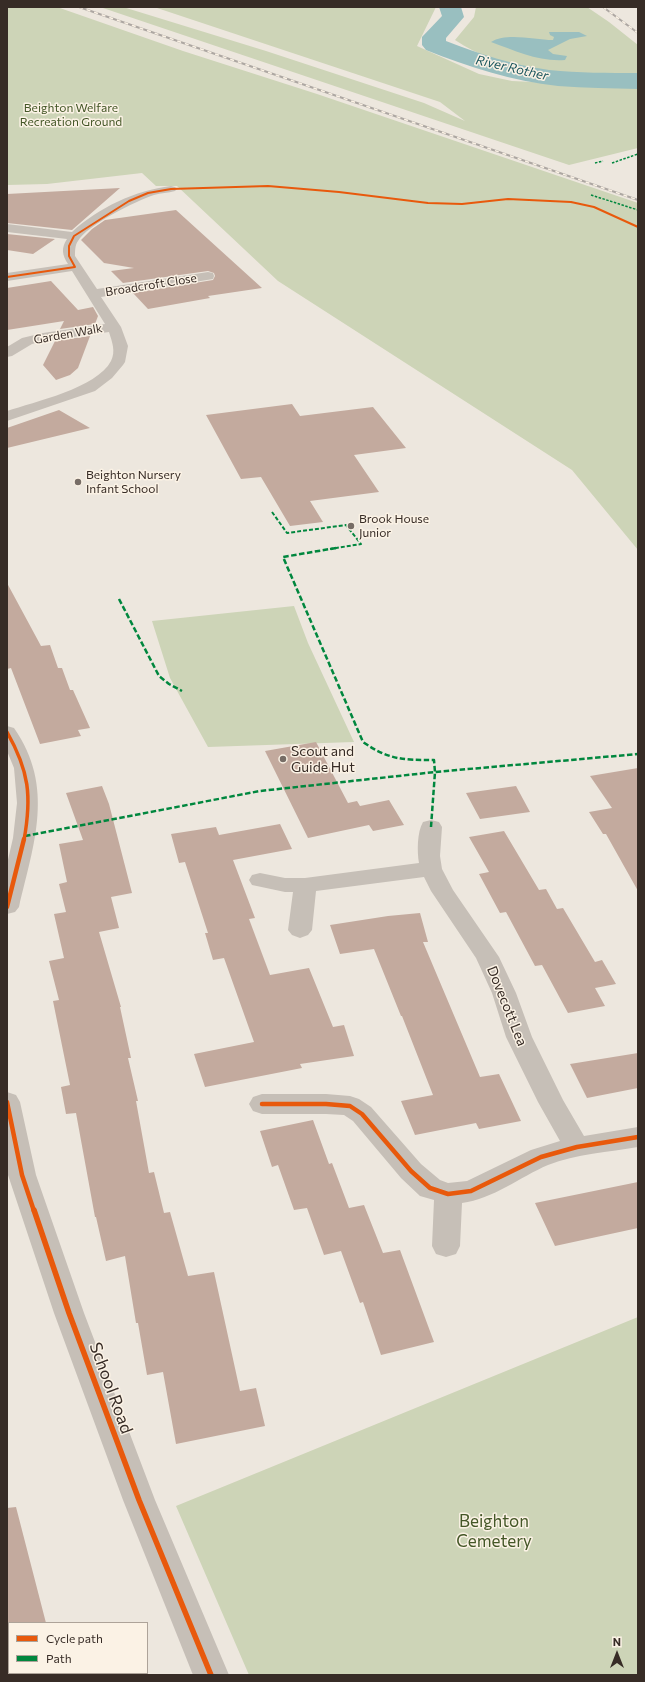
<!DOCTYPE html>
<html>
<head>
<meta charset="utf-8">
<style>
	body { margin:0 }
	#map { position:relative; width:645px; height:1682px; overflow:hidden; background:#ede7de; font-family:Commissioner,sans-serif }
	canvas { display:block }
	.frame { position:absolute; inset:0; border:8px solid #372c26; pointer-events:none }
	.legend { position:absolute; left:8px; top:1622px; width:140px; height:52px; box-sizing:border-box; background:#fbf2e5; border:1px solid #ada399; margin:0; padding:5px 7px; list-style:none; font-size:12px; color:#372c26 }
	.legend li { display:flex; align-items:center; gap:8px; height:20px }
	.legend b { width:20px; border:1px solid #ada399 }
	.north { position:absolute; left:597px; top:1634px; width:40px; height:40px; -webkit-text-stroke:3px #fbf2e5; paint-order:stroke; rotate:0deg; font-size:11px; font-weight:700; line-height:16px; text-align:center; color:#372c26 }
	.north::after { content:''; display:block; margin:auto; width:14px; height:18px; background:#372c26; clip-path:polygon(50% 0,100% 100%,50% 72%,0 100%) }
</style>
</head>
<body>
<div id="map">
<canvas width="645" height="1682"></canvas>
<div class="frame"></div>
<ul class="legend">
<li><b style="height:5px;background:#e8590c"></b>Cycle path</li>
<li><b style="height:5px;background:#00873e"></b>Path</li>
</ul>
<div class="north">N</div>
</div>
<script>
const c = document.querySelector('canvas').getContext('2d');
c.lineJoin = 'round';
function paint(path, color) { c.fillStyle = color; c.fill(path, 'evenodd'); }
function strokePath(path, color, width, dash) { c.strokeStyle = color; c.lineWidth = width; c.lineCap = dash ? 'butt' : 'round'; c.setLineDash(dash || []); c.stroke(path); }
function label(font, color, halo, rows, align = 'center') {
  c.font = font + ' Commissioner,sans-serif'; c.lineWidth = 3; c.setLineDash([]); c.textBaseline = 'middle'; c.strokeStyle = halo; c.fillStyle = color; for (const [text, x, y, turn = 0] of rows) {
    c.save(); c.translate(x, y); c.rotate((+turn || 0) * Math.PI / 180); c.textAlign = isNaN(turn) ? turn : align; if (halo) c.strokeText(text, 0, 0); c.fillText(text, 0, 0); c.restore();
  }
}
const green = new Path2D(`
	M7,7h50l126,44 134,43 321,109v347l-66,-80 -294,-189 -101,-95h-21l-14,-13 -95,11 -40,1z
	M100,7h23l143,44 158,52 41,18 -25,-19 -286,-95h282l-19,39 62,28 33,7 126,6v61l-69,17z
	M476,7h111l22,15 29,23v31c-58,1 -133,-2 -183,-36l19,-23z
	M294,606l14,37 46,99 -146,5 -38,-69 -18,-57z
	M638,1317v358h-389l-73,-169z`);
const water = new Path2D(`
	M549,32h30l8,4 -17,3 -22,11 5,4 14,2 -2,4c-26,2 -49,-9 -74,-18 16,-10 44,-2 62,-2l1,-3 -4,-2z`);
const river = new Path2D(`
	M439,7h22l3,10 -18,21v3c33,13 67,24 103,29 30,3 59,3 89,3v16c-26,-1 -53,-1 -80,-3 -45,-5 -90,-19 -132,-36l-4,-5v-8l20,-21z`);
const building = new Path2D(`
	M120,188l-48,42 -65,-7v-29z
	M176,210l86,78 -54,8 2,2 -62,11 -15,-16 80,-13 2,-4 -1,-3 -6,-2 -85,12 -12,-12 23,-3 -30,-5 -23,-23 11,-11 13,-9z
	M7,234l48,5 -22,15 -26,-4z
	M51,281l27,29 15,-3 5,9 -3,8 -35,5 4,-8 -57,9v-42z
	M90,336l-12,32 -8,7 -14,5 -13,-15 12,-24z
	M292,404l8,12 73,-9 33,41 -52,7 25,37 -69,9 13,21 -33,4 -29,-49 -20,2 -35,-64z
	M59,410l31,18 -83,20v-20z
	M7,583l34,63 9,-1 8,23h4l8,22h3l17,38 -12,2 3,6 -41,8 -29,-76 -4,1z
	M316,742l32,61 9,-2 3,5 29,-6 15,25 -31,6 -4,-6 -61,13 -43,-87z
	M638,768v123l-32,-57h-3l-14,-22 23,-4 -22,-32z
	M102,786l7,18 23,89 -21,4 8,31 -20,4 22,75h-1l11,51h-3l10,43h-2l13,72 5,-1 10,41 6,-1 18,64 26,-4 26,119 16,-3 9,38 -89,18 -13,-72 -16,3 -9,-52h-2l-11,-67 -19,5 -10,-44h-1l-19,-104 -10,1 -5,-27 9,-2 -17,-84 6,-1 -10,-39 15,-3 -10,-44 12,-2 -7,-28 8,-2 -8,-38 24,-4 -17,-47z
	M516,786l14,26 -50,7 -14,-26z
	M280,824l12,25 -59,11 22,58 -6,1 21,56 39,-7 24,59 11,-2 10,31 -54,8 2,4 -97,19 -11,-33 60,-12 -30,-84 -11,2 -8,-27h3l-23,-71 -6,1 -8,-29 45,-7 3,8z
	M504,831l35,59 7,-1 11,20 6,-1 32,54 7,-2 14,24 -21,4 10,18 -37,7 -26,-48 -7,1 -29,-54 -6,1 -21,-39 10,-2 -20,-35z
	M420,913l8,29h-5l57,135 19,-3 22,47 -42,8 -3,-6 -61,12 -14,-34 32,-6 -31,-79h-1l-27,-67 -34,5 -10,-29 58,-9z
	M638,1053v35l-51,10 -17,-34z
	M313,1120l16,44 3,-1 17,45 15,-3 19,48 17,-3 34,92 -53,13 -18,-53 -3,1 -19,-52 -17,4 -17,-47 -13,2 -16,-45 -6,2 -12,-36z
	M638,1182v46l-83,18 -20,-43z
	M16,1507l30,116h-39v-115z`);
const minor = new Path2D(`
	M171,186l4,1 2,2 -2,2c-7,2 -14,2 -21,4 -18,6 -67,30 -76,46 -3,4 -3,10 -3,15l22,33 111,-17 5,1 1,3 -1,3 -112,18 20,30 7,19 -3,16 -2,3 -11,13 -17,13 -88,30v-10c27,-9 90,-23 104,-50 5,-10 1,-19 -2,-29l-66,9 -11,3 -20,12 -5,1v-10l15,-9 21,-5 62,-9 -33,-53 -65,10v-8l61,-9c-6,-9 -7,-16 -1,-25l-60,-7v-8l65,8c26,-24 64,-42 99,-46z
	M7,726l7,2c41,59 20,115 5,179l-4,5 -8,2v-50l6,-26 4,-35 -3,-35 -7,-17z
	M431,820l8,2 3,5 -2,29 2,13 11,21 46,67 17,36 16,44 31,63 21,36 54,-9v20c-29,5 -62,7 -90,18 -28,12 -55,34 -86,38l-2,43 -4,8 -10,3 -10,-3 -4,-8 2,-46 -14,-4 -19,-18 -48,-57 -9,-6 -18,-1h-64l-9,-3 -4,-7 4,-7 9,-3h64l24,2 9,3 12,8 50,57 19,16 8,3 19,-2 64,-31 29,-9 -22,-39 -32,-65 -14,-44 -16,-35 -45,-67 -7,-14 -108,14 -4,39 -4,5 -8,3 -8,-3 -4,-5 5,-38h-8l-33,-7 -3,-5 3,-5 8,-2 25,5h20l114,-15c-2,-11 -2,-31 4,-41z
	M7,1092l9,3 4,7 16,73 48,138 71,187 74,175h-36l-70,-175 -69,-187 -46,-138z`);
const rail = new Path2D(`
	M79,7l559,193
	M603,7l35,26`);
const quietFar2 = new Path2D(`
	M595,163l8,-2
	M612,163l26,-9
	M591,195l47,15`);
const quietFar1 = new Path2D(`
	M272,512l15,21 59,-8 15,19 -31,5`);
const quiet = new Path2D(`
	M336,548l-53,9 80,185c26,18 40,18 71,18l1,12 -4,55
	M119,599l40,77 10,8 13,7
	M25,836l235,-45 175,-19 203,-18`);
const cyclewayFar3 = new Path2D(`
	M7,277l68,-10 -6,-11v-10l5,-10 55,-35 19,-8 23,-4 97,-3 71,6 89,11 34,1 46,-5 63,3 23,5 44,20`);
const cyclewayFar2 = new Path2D(`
	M7,732c22,39 25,64 17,108`);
const cyclewayFar1 = new Path2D(`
	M7,907l17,-68
	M7,1102l15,73 12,36
	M262,1104h64l24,2 12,8 49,57 19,17 18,6 23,-3 70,-34 36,-10 61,-10`);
const cycleway = new Path2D(`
	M34,1210l35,103 70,187 72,175`);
const markers = [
	[78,482,4,"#776d66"],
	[351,526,4,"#776d66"],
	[283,759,4,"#776d66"]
];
const farParknames = [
	["Beighton Welfare",71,108],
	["Recreation Ground",71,122]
];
const farStreetnames = [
	["Broadcroft Close",151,285,-9],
	["Garden Walk",68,334,-10]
];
const farPoinames = [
	["Beighton Nursery",86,475],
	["Infant School",86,489],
	["Brook House",359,519],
	["Junior",359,533]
];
const farWaternames = [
	["River Rother",512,68,13]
];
const poiNames = [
	["Scout and",291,751],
	["Guide Hut",291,767]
];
const streetNames = [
	["Dovecott Lea",507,1006,68]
];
const nearStreetnames = [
	["School Road",111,1388,70]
];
const nearParknames = [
	["Beighton",494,1521],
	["Cemetery",494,1541]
];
paint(green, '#cdd4b7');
paint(water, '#99bfc0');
paint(river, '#99bfc0');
paint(building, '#c3aa9e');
paint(minor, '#c6bfb7');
strokePath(rail, '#ada7a2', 2);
strokePath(rail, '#fbf2e5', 1.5, [4]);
strokePath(quietFar2, '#00873e', 1.5, [2.5, 1.5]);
strokePath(quietFar1, '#00873e', 2, [4, 2]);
strokePath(quiet, '#00873e', 2.5, [5.5, 2.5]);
strokePath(cyclewayFar3, '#e8590c', 2);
strokePath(cyclewayFar2, '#e8590c', 3.5);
strokePath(cyclewayFar1, '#e8590c', 4.5);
strokePath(cycleway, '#e8590c', 5.5);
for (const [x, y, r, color] of markers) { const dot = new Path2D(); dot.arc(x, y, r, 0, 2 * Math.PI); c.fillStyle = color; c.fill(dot); strokePath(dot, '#fbf2e5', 1.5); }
label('12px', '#445727', '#fbf2e5', farParknames);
label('12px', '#372c26', '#fbf2e5', farStreetnames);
label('12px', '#372c26', '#fbf2e5', farPoinames, 'left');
label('italic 13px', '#18545c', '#fbf2e5', farWaternames);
label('14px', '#372c26', '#fbf2e5', poiNames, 'left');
label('14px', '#372c26', '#fbf2e5', streetNames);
label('17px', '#372c26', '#fbf2e5', nearStreetnames);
label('17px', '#445727', '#fbf2e5', nearParknames);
</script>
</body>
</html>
